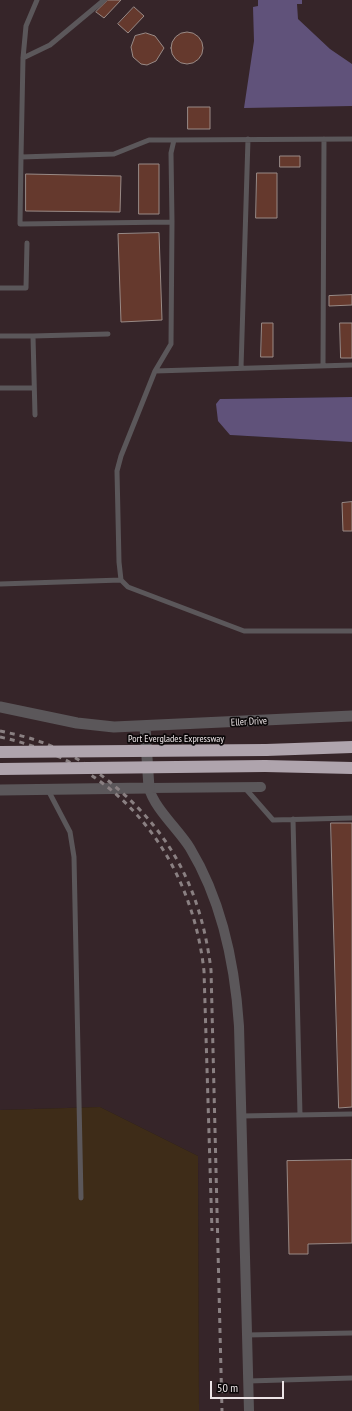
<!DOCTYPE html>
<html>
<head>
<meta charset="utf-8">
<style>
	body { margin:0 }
	#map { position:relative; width:352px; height:1411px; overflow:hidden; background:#271c1e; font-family:"PT Sans Narrow",sans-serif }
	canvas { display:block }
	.scale { position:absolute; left:210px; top:1381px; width:74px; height:18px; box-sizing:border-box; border:2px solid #ece4e6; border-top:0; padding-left:5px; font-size:12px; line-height:14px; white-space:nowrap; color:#ece4e6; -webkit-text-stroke:3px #0c0809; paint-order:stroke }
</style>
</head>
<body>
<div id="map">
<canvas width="352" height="1411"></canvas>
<div class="scale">50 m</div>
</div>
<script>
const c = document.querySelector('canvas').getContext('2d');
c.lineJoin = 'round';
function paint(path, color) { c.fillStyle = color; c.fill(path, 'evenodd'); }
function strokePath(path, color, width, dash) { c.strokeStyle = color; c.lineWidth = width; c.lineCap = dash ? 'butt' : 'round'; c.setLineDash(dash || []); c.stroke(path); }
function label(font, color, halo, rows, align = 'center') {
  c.font = font + ' "PT Sans Narrow",sans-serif'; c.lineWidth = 3.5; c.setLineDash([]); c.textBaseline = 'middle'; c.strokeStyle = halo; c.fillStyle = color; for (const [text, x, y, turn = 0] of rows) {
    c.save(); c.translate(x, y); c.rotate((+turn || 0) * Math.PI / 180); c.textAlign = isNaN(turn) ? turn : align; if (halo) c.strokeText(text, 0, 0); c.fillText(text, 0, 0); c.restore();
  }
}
const built = new Path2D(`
	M0,0h352v397l-132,2 10,36 122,7v969h-153l-1,-255 -98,-49 -100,3z`);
const green = new Path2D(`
	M100,1107l98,49 1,255h-199v-301z`);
const water = new Path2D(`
	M258,0h44v4h-5l1,15 32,30 22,15v42l-108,2 10,-67 -1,-34 5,-1z
	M352,397v45l-122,-7 -12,-14 -2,-17 4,-5z`);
const building = new Path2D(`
	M108,0h13l-17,18 -8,-6z
	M134,7l10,9 -16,17 -10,-9z
	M171 48a16 16 0 1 1 32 0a16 16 0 1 1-32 0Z
	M146,33l9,3 9,12 -8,13 -9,4 -6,-1 -8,-7 -2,-10 4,-11z
	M188,107h22v22h-22z
	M280,156h20v11h-20z
	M139,164h20v50h-20z
	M257,173h20v45h-21z
	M26,174l95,2 -1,36 -94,-1z
	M159,233l3,87 -41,2 -3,-88z
	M352,295v10l-23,1v-10z
	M262,323h11v34h-12z
	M340,323h12v35h-11z
	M352,502v29h-9l-1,-28z
	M331,823h21v284l-13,1z
	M352,1160v83l-44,1v10h-19l-2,-93z`);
const service = new Path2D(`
	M23,58l27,-13 54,-45
	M352,139l-178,1 -3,13 1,69 -1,122 -16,27 -34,85 -4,15 2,91 2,18 7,7 116,44h108
	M21,157l2,-99 3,-32 11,-26
	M172,222l-152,2 1,-67 93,-3 35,-14h25
	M0,288h26l1,-45
	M0,336h33l2,79
	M33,336l75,-2
	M323,366l1,-227
	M241,368l7,-229
	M155,371l197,-6
	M0,388h34
	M0,584l121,-4
	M245,788l28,32 79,-2
	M48,790l22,42 4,25 7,341
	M293,819l7,296
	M241,1116l111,-2
	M246,1335l106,-2
	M248,1381l104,-3`);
const minor = new Path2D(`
	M249,1411l-10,-385c-4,-61 -17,-125 -49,-178 -11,-18 -36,-40 -41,-60l112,-1`);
const tertiary = new Path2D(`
	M0,707l77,16 37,4 238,-11
	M0,790l149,-2 -4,-61`);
const motorway = new Path2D(`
	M266,750l86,-3
	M265,766l87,2`);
const rail = new Path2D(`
	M0,731c14,3 28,6 41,11 29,10 54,27 77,47 57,49 84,107 93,181l11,441
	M0,737c117,25 191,117 204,234l8,260`);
const motorwayBridge = new Path2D(`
	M0,752l266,-2
	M0,769l265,-3`);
const streetNames = [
	["Eller Drive",249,722,-3],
	["Port Everglades Expressway",176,739]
];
paint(built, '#362529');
paint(green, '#3e2c18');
paint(water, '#60527a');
paint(building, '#65392d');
strokePath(building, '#998a86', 1);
strokePath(service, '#5b575a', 5);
strokePath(minor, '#5b575a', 10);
strokePath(tertiary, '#5b575a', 11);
strokePath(motorway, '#afa4ad', 12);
strokePath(rail, '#8a8082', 3, [5, 5]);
strokePath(motorwayBridge, '#afa4ad', 12);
label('10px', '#ece4e6', '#0c0809', streetNames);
</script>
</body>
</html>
